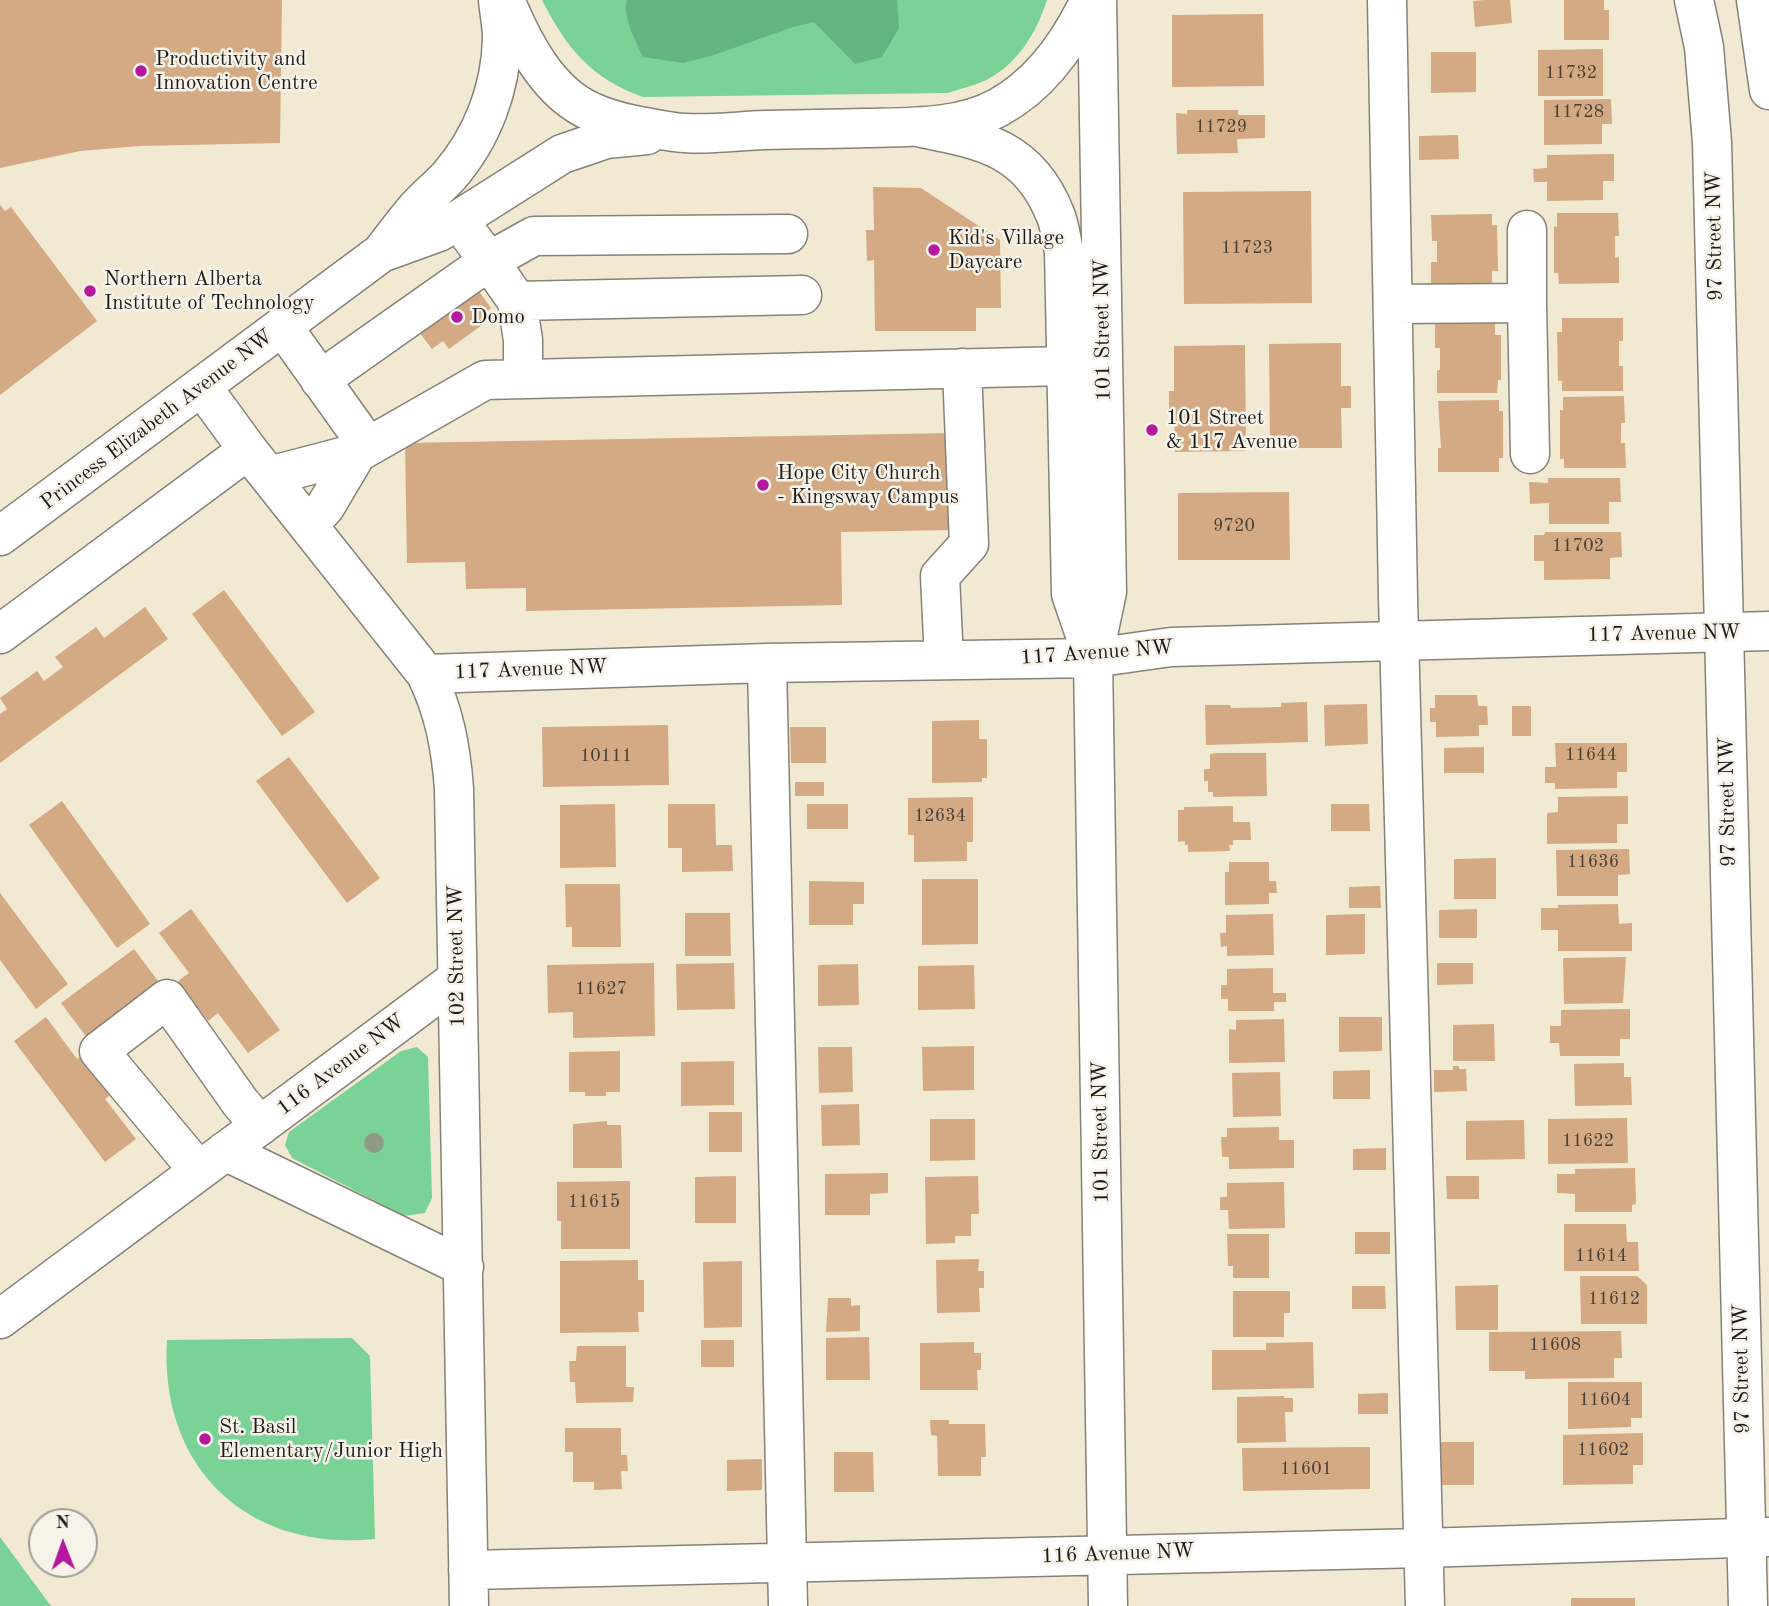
<!DOCTYPE html>
<html>
<head>
<meta charset="utf-8">
<style>
	body { margin:0 }
	#map { position:relative; width:1769px; height:1606px; overflow:hidden; background:#f2e9d2; font-family:"Old Standard TT",serif }
	canvas { display:block }
	.north { position:absolute; left:28px; top:1508px; width:70px; height:70px; box-sizing:border-box; background:#f7f3e8; border:2px solid #9f9d96; border-radius:50%; rotate:359deg; font-size:19px; font-weight:700; line-height:28px; text-align:center; color:#1c1c1c }
	.north::after { content:''; display:block; margin:auto; width:24px; height:32px; background:#b5179e; clip-path:polygon(50% 0,100% 100%,50% 72%,0 100%) }
</style>
</head>
<body>
<div id="map">
<canvas width="1769" height="1606"></canvas>
<div class="north">N</div>
</div>
<script>
const c = document.querySelector('canvas').getContext('2d');
c.lineJoin = 'round';
function paint(path, color) { c.fillStyle = color; c.fill(path, 'evenodd'); }
function strokePath(path, color, width, dash) { c.strokeStyle = color; c.lineWidth = width; c.lineCap = dash ? 'butt' : 'round'; c.setLineDash(dash || []); c.stroke(path); }
function label(font, color, halo, rows, align = 'center') {
  c.font = font + ' "Old Standard TT",serif'; c.lineWidth = 5; c.setLineDash([]); c.textBaseline = 'middle'; c.strokeStyle = halo; c.fillStyle = color; for (const [text, x, y, turn = 0] of rows) {
    c.save(); c.translate(x, y); c.rotate((+turn || 0) * Math.PI / 180); c.textAlign = isNaN(turn) ? turn : align; if (halo) c.strokeText(text, 0, 0); c.fillText(text, 0, 0); c.restore();
  }
}
const green = new Path2D(`
	M542,0h505c-10,31 -27,61 -57,78 -12,7 -28,10 -42,15l-305,4c-52,-19 -76,-48 -101,-97z
	M417,1047l11,10 4,141 -7,15 -21,3 -112,-58 -7,-13 4,-13 112,-81z
	M352,1338l18,18 5,183c-127,13 -216,-71 -208,-199z
	M0,1537l51,69h-51z`);
const forest = new Path2D(`
	M627,0h270l2,28 -17,29 -27,7 -41,-42 -21,5 -79,28 -31,8 -40,-6c-7,-16 -21,-40 -16,-57z`);
const building = new Path2D(`
	M0,0h282l-2,143 -140,3 -60,5 -80,17z
	M1484,0h26l2,23 -37,4 -2,-26z
	M1564,0h40v10h5v30h-45z
	M1263,14l1,72 -92,1v-72z
	M1603,49v47h-65v-46z
	M1431,52h45v40l-45,1z
	M1611,99l1,25h-10v20l-58,1v-45z
	M1187,110h51v5h27v23l-28,1 1,14 -61,1 -1,-41 11,1z
	M1458,135l1,24 -40,1v-24z
	M1614,154v27h-11v19l-56,1v-19h-13l-1,-13 14,-1v-13z
	M873,187l48,1 79,52 1,68h-25v23h-101l-1,-71 -7,1 -1,-31h8z
	M1311,191l1,112 -128,1 -1,-112z
	M0,205l5,6 6,-4 86,114 -97,74z
	M1557,213h61l1,23h-4v22l4,-1v26l-60,1 -1,-11h-4v-47l3,1z
	M1492,214v11h5l1,46h-6v15l-61,1v-25h6v-21h-5l-1,-26z
	M476,287l15,21 -6,5 4,7 -40,29 -6,-8 -11,8 -13,-17z
	M1562,318h61v23h-4v25h4v25h-61v-10h-4l-1,-49h5z
	M1495,322v13h6v45h-3l-1,13h-60v-23h3v-22h-5v-25z
	M1341,343v43h10v22h-10l1,40h-72l-1,-104z
	M1245,345l1,106 -71,1 -1,-41h-5v-20h5v-45z
	M1624,396l1,27h-4v20h4l1,25h-62v-9h-4v-49h3v-13z
	M1499,400v11h4v47h-4v14h-61v-24h3l-3,-47z
	M952,433l2,97 -113,2 1,73 -316,6v-23l-60,1 -1,-27 -58,1 -2,-120z
	M1548,478h72l1,24h-12v22h-60v-21l-19,1 -1,-22 19,1z
	M1289,492l1,68h-112v-67z
	M1545,532h76l1,25 -12,1v21l-66,1v-19h-10v-26h10z
	M224,590l91,122 -33,24 -90,-122z
	M145,607l23,32 -168,124v-49l7,-5 -7,-11 37,-27 7,10 19,-14 -8,-10 41,-30 8,11z
	M1435,695h42l1,11h9l1,19h-9v11l-43,1v-15h-6v-14h5z
	M1307,702l1,40 -102,3 -1,-40h25l1,3 50,-1v-4z
	M1367,704l1,40 -43,2 -1,-41z
	M1512,706h19v30h-19z
	M979,720v19h8v39h-5v4l-50,1v-62z
	M668,725l1,60 -126,2 -1,-60z
	M790,727h36v36h-35z
	M1555,743h72v29h-10v16l-62,1v-6h-10v-16h11z
	M1484,747v26h-40v-25z
	M1217,753h49l1,43 -54,1v-5h-5v-11h-4v-12h6v-15z
	M289,757l91,121 -33,25 -91,-122z
	M795,782h29v14h-29z
	M1628,796v28h-11v19l-70,1v-31l11,-1v-15z
	M973,797v45h-6v19l-53,1v-27h-6v-37z
	M62,801l88,123 -33,24 -88,-123z
	M615,804l1,63 -56,1v-63z
	M668,804h47l1,41h16l1,26 -51,1v-24h-14z
	M807,804h41v25h-41z
	M1331,804h38l1,27h-39z
	M1233,806v16h17l1,18h-18v5h-4l1,6 -42,1v-7h-3v-4l-7,1v-32h6v-3z
	M1629,849l1,25 -12,1v21h-61l-1,-46z
	M1496,858v41h-42v-40z
	M1229,862h40v19h7l1,12h-8v11l-44,1v-33h4z
	M922,879h56v65l-56,1z
	M809,881l55,1v22h-11v21h-44z
	M565,884h55l1,63h-49v-20h-6z
	M1380,886l1,22h-32v-21z
	M0,893l68,91 -32,25 -36,-49z
	M1618,904l1,20 13,-1v28h-74v-21h-17v-22h17v-3z
	M191,909l89,121 -32,23 -30,-40 -10,8 -30,-40 11,-8 -30,-40z
	M1477,909v29h-38v-28z
	M685,913h45l1,43h-46z
	M1273,914l1,41 -47,1v-10l-6,1 -1,-14h6v-18z
	M1365,914v40l-39,1v-40z
	M134,949l27,36 -73,54 -27,-36z
	M1626,957l-3,46 -59,1 -1,-46z
	M654,963l1,73 -82,2v-26l-25,1 -1,-48z
	M734,963l1,46 -58,1 -1,-46z
	M1437,963h36v21l-36,1z
	M858,964l1,41 -41,1v-41z
	M974,965l1,44 -57,1v-44z
	M1273,968v25h13v9h-12v9h-46v-12h-7v-14h6v-16z
	M1630,1009v30h-10v17h-60l-1,-13h-9v-17h11v-16z
	M46,1017l31,42 9,-7 30,39 -11,8 31,40 -31,23 -91,-121z
	M1339,1017h43v34l-43,1z
	M1284,1019l1,43 -56,1v-34l7,1v-10z
	M1494,1024l1,37h-42v-36z
	M974,1046v44l-51,1 -1,-44z
	M818,1047h34l1,45 -34,1z
	M620,1051v41h-14v4h-21v-4h-16v-40z
	M734,1061v44l-53,1v-44z
	M1624,1063v14h7l1,28 -57,1 -1,-42z
	M1453,1066h6v3h7l1,22 -33,1v-22h19z
	M1370,1070v29h-37v-28z
	M1280,1072l1,44 -48,1 -1,-44z
	M859,1104l1,41 -38,1 -1,-41z
	M709,1112h33v40h-33z
	M1627,1118l1,45 -80,1v-45z
	M930,1119h45v41l-45,1z
	M1524,1120l1,39 -59,1v-39z
	M607,1121v4h14l1,43h-49v-44z
	M1279,1127v13h15v28l-65,1v-12h-7l-1,-20h6v-9z
	M1386,1148v22h-33v-21z
	M1635,1168l1,36 -4,1v7h-57v-18l-18,-1v-19h18v-5z
	M888,1173v20l-18,1v21h-45v-41z
	M736,1176v47h-41v-46z
	M978,1176l1,38h-8v22h-16v7l-29,1 -1,-67z
	M1446,1176h33v23h-32z
	M630,1181v68h-69v-28h-4v-39z
	M1284,1182l1,46 -56,1 -1,-19h-8v-13h7v-14z
	M1564,1224h62l1,18h11l1,29h-75z
	M1355,1232h35v22h-35z
	M1227,1234h42v44h-36v-12h-5z
	M979,1259l-1,12h6v17h-5l1,24 -43,1 -1,-53z
	M638,1260v20h6v32h-6l1,20 -79,1v-72z
	M742,1261v66l-38,1 -1,-66z
	M1580,1276h57l10,9v39h-66z
	M1498,1285v45h-42l-1,-44z
	M1352,1286h33l1,23h-34z
	M1233,1291h57v22h-6v24h-51z
	M828,1298h23v8l9,-1v26l-34,1z
	M1621,1331l1,27h-8v20l-89,1v-8h-36v-39z
	M869,1337l1,43h-44v-42z
	M701,1340h33v27h-33z
	M974,1342v11h7v17h-4l1,20h-58v-47z
	M1313,1342l1,46 -102,2v-40h54v-7z
	M577,1346h49v41h8l-1,15 -57,1 -1,-21h-5l-1,-21h7z
	M1568,1382h74v36h-11v9l-63,2z
	M1388,1393v21h-30v-20z
	M1284,1396v2h9v14h-8l1,30 -49,1v-46z
	M930,1420h19v4h36l1,33h-5v19h-43l-1,-40 -6,-1z
	M565,1428h56v27h6l1,16h-7l1,18 -28,1v-8h-21v-30h-8z
	M1643,1433v32h-10v19l-70,1v-50z
	M1438,1442h36v43h-35z
	M1370,1447v42l-127,2 -1,-43z
	M834,1452h39l1,40h-40z
	M762,1459v31l-35,1v-31z
	M1571,1598h64v8h-64z`);
const minor = new Path2D(`
	M1097,0l10,592 -14,66 15,948
	M1387,0l11,597 27,1009
	M922,128c62,12 107,21 133,86 5,11 6,25 9,37l7,343 22,64
	M517,301l285,-6
	M1527,303l3,151
	M1393,304l134,-1v-73
	M283,327l85,119
	M523,379v-39l-6,-39 -28,-40 45,-25 254,-2
	M320,380l169,-119 -31,-41
	M202,387l46,63 178,224c18,37 25,73 28,115l15,817
	M269,476l88,-23 128,-73 581,-14
	M309,525l16,-18 32,-54
	M0,634l248,-184
	M944,660l-4,-84 29,-32 -7,-176
	M767,663l21,943
	M426,674l341,-11 326,-5 78,-11 598,-16
	M225,1151l239,116
	M198,1170l-99,-119 68,-52 73,103 20,24
	M0,1319l457,-340
	M468,1570l955,-22 346,-11`);
const major = new Path2D(`
	M1694,0l10,47 8,95 36,1464
	M1756,0l13,90
	M506,2c17,41 42,91 86,110 24,11 56,16 82,20 27,4 62,-1 90,-2 33,-1 67,-1 100,-2 44,-1 96,1 135,-21 42,-23 71,-65 91,-107
	M381,253l58,-21 123,-78 44,-15 41,-4
	M0,536l381,-283c11,-14 22,-29 33,-42 11,-13 24,-23 35,-35 33,-38 52,-87 53,-138 0,-13 -3,-26 -4,-38`);
const trees = [
	[374,1143]
];
const markers = [
	[141,71,7,"#b5179e"],
	[934,250,7,"#b5179e"],
	[90,291,7,"#b5179e"],
	[457,317,7,"#b5179e"],
	[1152,430,7,"#b5179e"],
	[763,485,7,"#b5179e"],
	[205,1439,7,"#b5179e"]
];
const numberNames = [
	["11732",1571,73],
	["11728",1578,112],
	["11729",1221,127],
	["11723",1247,248],
	["9720",1234,526],
	["11702",1578,546],
	["11644",1591,755],
	["10111",606,756],
	["12634",940,816],
	["11636",1593,862],
	["11627",601,989],
	["11622",1588,1141],
	["11615",594,1202],
	["11614",1601,1256],
	["11612",1614,1299],
	["11608",1555,1345],
	["11604",1605,1400],
	["11602",1603,1450],
	["11601",1306,1469]
];
const poiNames = [
	["Productivity and",155,59],
	["Innovation Centre",155,83],
	["Kid's Village",948,238],
	["Daycare",948,262],
	["Northern Alberta",104,279],
	["Institute of Technology",104,303],
	["Domo",471,317],
	["101 Street",1166,418],
	["& 117 Avenue",1166,442],
	["Hope City Church",777,473],
	["- Kingsway Campus",777,497],
	["St. Basil",219,1427],
	["Elementary/Junior High",219,1451]
];
const streetNames = [
	["97 Street NW",1715,236,-91],
	["101 Street NW",1103,330,-91],
	["Princess Elizabeth Avenue NW",157,420,-37],
	["117 Avenue NW",1664,634,-1],
	["117 Avenue NW",1097,653,-4],
	["117 Avenue NW",531,670,-2],
	["97 Street NW",1728,802,-91],
	["102 Street NW",457,956,-91],
	["116 Avenue NW",341,1065,-37],
	["101 Street NW",1101,1132,-91],
	["97 Street NW",1742,1369,-91],
	["116 Avenue NW",1118,1554,-2]
];
paint(green, '#7ad297');
paint(forest, '#63b480');
paint(building, '#d3aa84');
strokePath(minor, '#878277', 41);
strokePath(major, '#878277', 41);
strokePath(minor, '#fff', 38);
strokePath(major, '#fff', 38);
c.fillStyle = '#8e9b86';
for (const [x, y] of trees) { c.beginPath(); c.arc(x, y, 10, 0, 2 * Math.PI); c.fill(); }
for (const [x, y, r, color] of markers) { const dot = new Path2D(); dot.arc(x, y, r, 0, 2 * Math.PI); c.fillStyle = color; c.fill(dot); strokePath(dot, '#f7f3e8', 2.5); }
label('18px', '#4a4036', null, numberNames);
label('21px', '#1c1c1c', '#f7f3e8', poiNames, 'left');
label('21px', '#1c1c1c', '#f7f3e8', streetNames);
</script>
</body>
</html>
